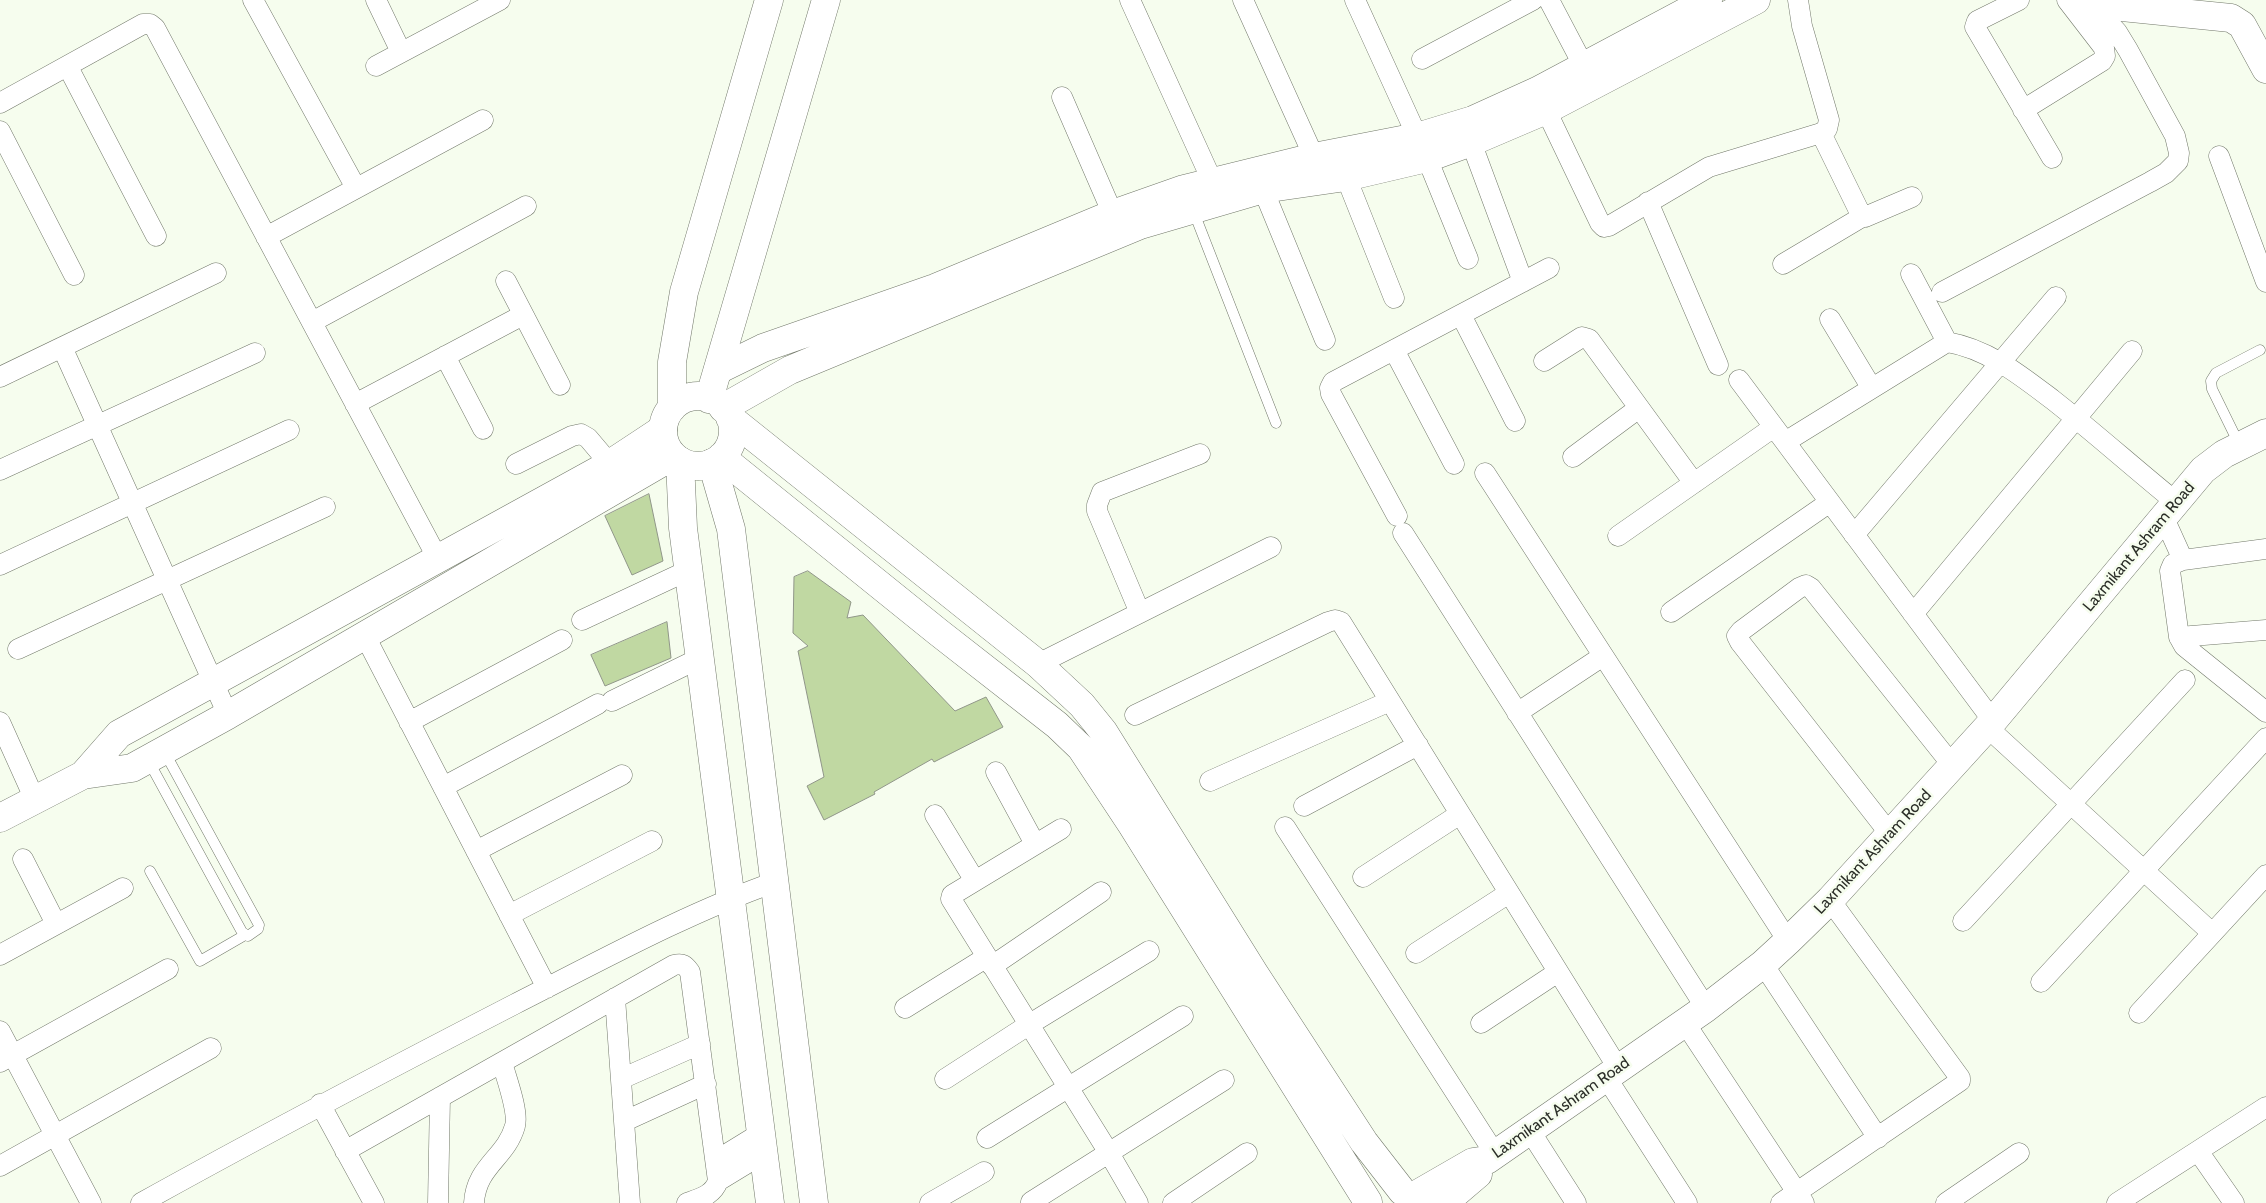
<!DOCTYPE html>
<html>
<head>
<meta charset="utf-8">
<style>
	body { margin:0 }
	canvas { display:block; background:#f6fdee }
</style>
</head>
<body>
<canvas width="2266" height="1203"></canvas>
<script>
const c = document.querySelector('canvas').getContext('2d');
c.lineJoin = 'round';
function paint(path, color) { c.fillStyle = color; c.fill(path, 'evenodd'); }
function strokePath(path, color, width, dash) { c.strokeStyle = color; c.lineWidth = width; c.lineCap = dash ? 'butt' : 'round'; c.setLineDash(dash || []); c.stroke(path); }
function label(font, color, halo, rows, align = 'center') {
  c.font = font + ' Cabin,sans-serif'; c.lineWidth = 5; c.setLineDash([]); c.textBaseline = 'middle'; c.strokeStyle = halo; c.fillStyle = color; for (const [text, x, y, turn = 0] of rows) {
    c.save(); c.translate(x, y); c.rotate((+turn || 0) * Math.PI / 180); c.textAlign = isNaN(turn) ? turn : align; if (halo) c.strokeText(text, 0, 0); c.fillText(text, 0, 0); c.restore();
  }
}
const building = new Path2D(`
	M649,494l14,67 -31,14 -27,-59z
	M808,571l43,31 -4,16 16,-3 92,96 31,-14 17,30 -69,35 -2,-3 -58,33 1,2 -51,26 -17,-34 17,-9 -26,-126 10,-5 -15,-13 1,-56z
	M667,622l4,36 -66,28 -14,-31z`);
const lane = new Path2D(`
	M1193,210l83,213
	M2239,444l-27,-55 -1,-8 5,-8 44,-23
	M148,760l94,172 6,4 10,-7 1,-4 -95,-174
	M150,871l50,90 45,-26`);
const street = new Path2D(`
	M253,0l103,188
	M376,0l25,52
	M1130,0l88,194
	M1243,0l71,157
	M1355,0l72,158 41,101
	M1549,0l41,78
	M2019,0l-42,21 -2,6 77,131
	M1422,59l111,-59
	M376,66l124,-66
	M68,67l88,169
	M1062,97l56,129
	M0,103l143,-79h7l5,4 283,531
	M1546,110l54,113 4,4 5,-1 100,-59 112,-34 6,-4 2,-9 -27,-94 -4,-26
	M2023,110l79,-49 3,-5 -1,-8 -37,-48
	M0,131l74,144
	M1821,133l41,84h3l47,-20
	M1471,142l52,140
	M2219,156l47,126
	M1346,177l48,121
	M1263,189l62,151
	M1648,202l70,163
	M266,237l217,-117
	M1783,264l79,-47
	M1911,274l36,68
	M506,281l54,104
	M1942,292l208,-110 16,-9 12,-12 1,-8 -4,-17 -47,-86 -11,-18 -29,-32
	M1461,315l54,106
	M1830,319l41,68
	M312,322l214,-116
	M62,347l166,368
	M1394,350l60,114
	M445,356l38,73
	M1544,361l38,-24 7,2 105,144
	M0,377l216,-104
	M1739,380l254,341
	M355,404l168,-89
	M1785,442l162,-100c41,7 73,33 106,58 42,33 82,69 124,103
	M1573,457l66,-49
	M516,464l56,-28 9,-2 7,4 22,26
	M0,470l255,-117
	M1485,473l303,468
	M1397,516l-66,-122 -1,-6 3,-6 216,-114
	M2164,518l19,42 -10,4 -3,7 9,66 5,9 82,66
	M1403,533l303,475
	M1854,535l202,-238
	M1618,536l156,-109
	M2183,560l83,-11
	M0,565l289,-135
	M1671,612l159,-110
	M1140,613l-43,-102v-6l5,-13 98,-38
	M1913,614l219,-263
	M582,620l107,-50
	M365,636l182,352
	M2179,637l87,-7
	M18,649l307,-142
	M1038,664l233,-117
	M612,701l88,-43
	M1517,713l86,-57
	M1135,715l193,-93 7,-2 6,2 277,446
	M0,722l35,78
	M409,722l153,-82
	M1987,727l225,206
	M996,772l39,72
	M1210,781l180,-80
	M443,787l155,-83
	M1304,806l114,-61
	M935,815l40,66
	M1285,827l210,327
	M1061,829l-109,66 -1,4 158,254 29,50
	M1890,834l-150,-192 -3,-6 4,-5 58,-43 7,-3 5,3 142,178
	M476,851l146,-76
	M23,859l33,65
	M1363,877l97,-63
	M509,915l143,-74
	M1963,921l222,-241
	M1416,953l93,-60
	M0,955l123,-67
	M1763,964l115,174
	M992,966l109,-74
	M2041,982l225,-244
	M615,998l15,205
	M905,1008l82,-51
	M2139,1013l127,-138
	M1481,1023l77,-51
	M1685,1023l119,180
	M0,1031l91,172
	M0,1062l168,-93
	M1606,1077l81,126
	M621,1079l79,-35
	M945,1079l85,-55 119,-73
	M320,1104l54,99
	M625,1121l81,-37
	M1530,1131l46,72
	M987,1138l196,-122
	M345,1151l329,-186c9,-2 11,0 16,7l28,209c-5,14 -17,17 -31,22
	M2198,1151l36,52
	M717,1160l44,-27
	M0,1166l211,-118
	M718,1181l46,-28
	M1031,1202l193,-122
	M141,1203c124,-69 248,-134 374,-199 83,-42 172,-91 260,-122
	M438,1203l2,-106
	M474,1203c2,-37 32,-45 41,-77 4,-15 -9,-48 -13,-64
	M930,1203l54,-31
	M1173,1203l74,-50
	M1781,1203l179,-122v-3l-130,-178
	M1946,1203l73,-50
	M2117,1203l149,-96`);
const secondary = new Path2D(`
	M2099,0l23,7 109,11 11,7 24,44
	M718,370l45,-22 172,-60 178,-74 71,-25 130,-32 103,-20 56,-17 64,-29 171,-91
	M723,408l67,-38 350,-145 123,-36 83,-12 81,-19 44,-16 75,-32 210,-110
	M680,461l3,67 87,675
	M712,463l19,66 83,674
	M83,775l36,-41 491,-270 53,-35
	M0,818l83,-43 49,-7 96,-53 445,-259
	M1414,1196l59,-34 14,-2 219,-152 57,-44 25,-23 42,-41 163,-179 210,-251 21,-16 42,-21
	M1444,1203l34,-29`);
const primary = new Path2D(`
	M663 431a35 35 0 1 1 70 0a35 35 0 1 1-70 0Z
	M709,399l117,-399
	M672,408v-46l12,-70 85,-292
	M730,418l308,246 44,41 21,26 151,242 110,169 38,49
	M721,457l217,175 119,93 24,23 51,77 236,377`);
const streetNames = [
	["Laxmikant Ashram Road",2139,547,-50],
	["Laxmikant Ashram Road",1873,852,-47],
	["Laxmikant Ashram Road",1561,1108,-35]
];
paint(building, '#c0d8a2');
strokePath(building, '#909689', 1);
strokePath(lane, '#72786a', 11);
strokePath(street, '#72786a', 21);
strokePath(secondary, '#72786a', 29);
strokePath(primary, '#72786a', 29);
strokePath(lane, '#fff', 10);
strokePath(street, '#fff', 20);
strokePath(secondary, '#fff', 28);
strokePath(primary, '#fff', 28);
label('16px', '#2b2e28', '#f6fdee', streetNames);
</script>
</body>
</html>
